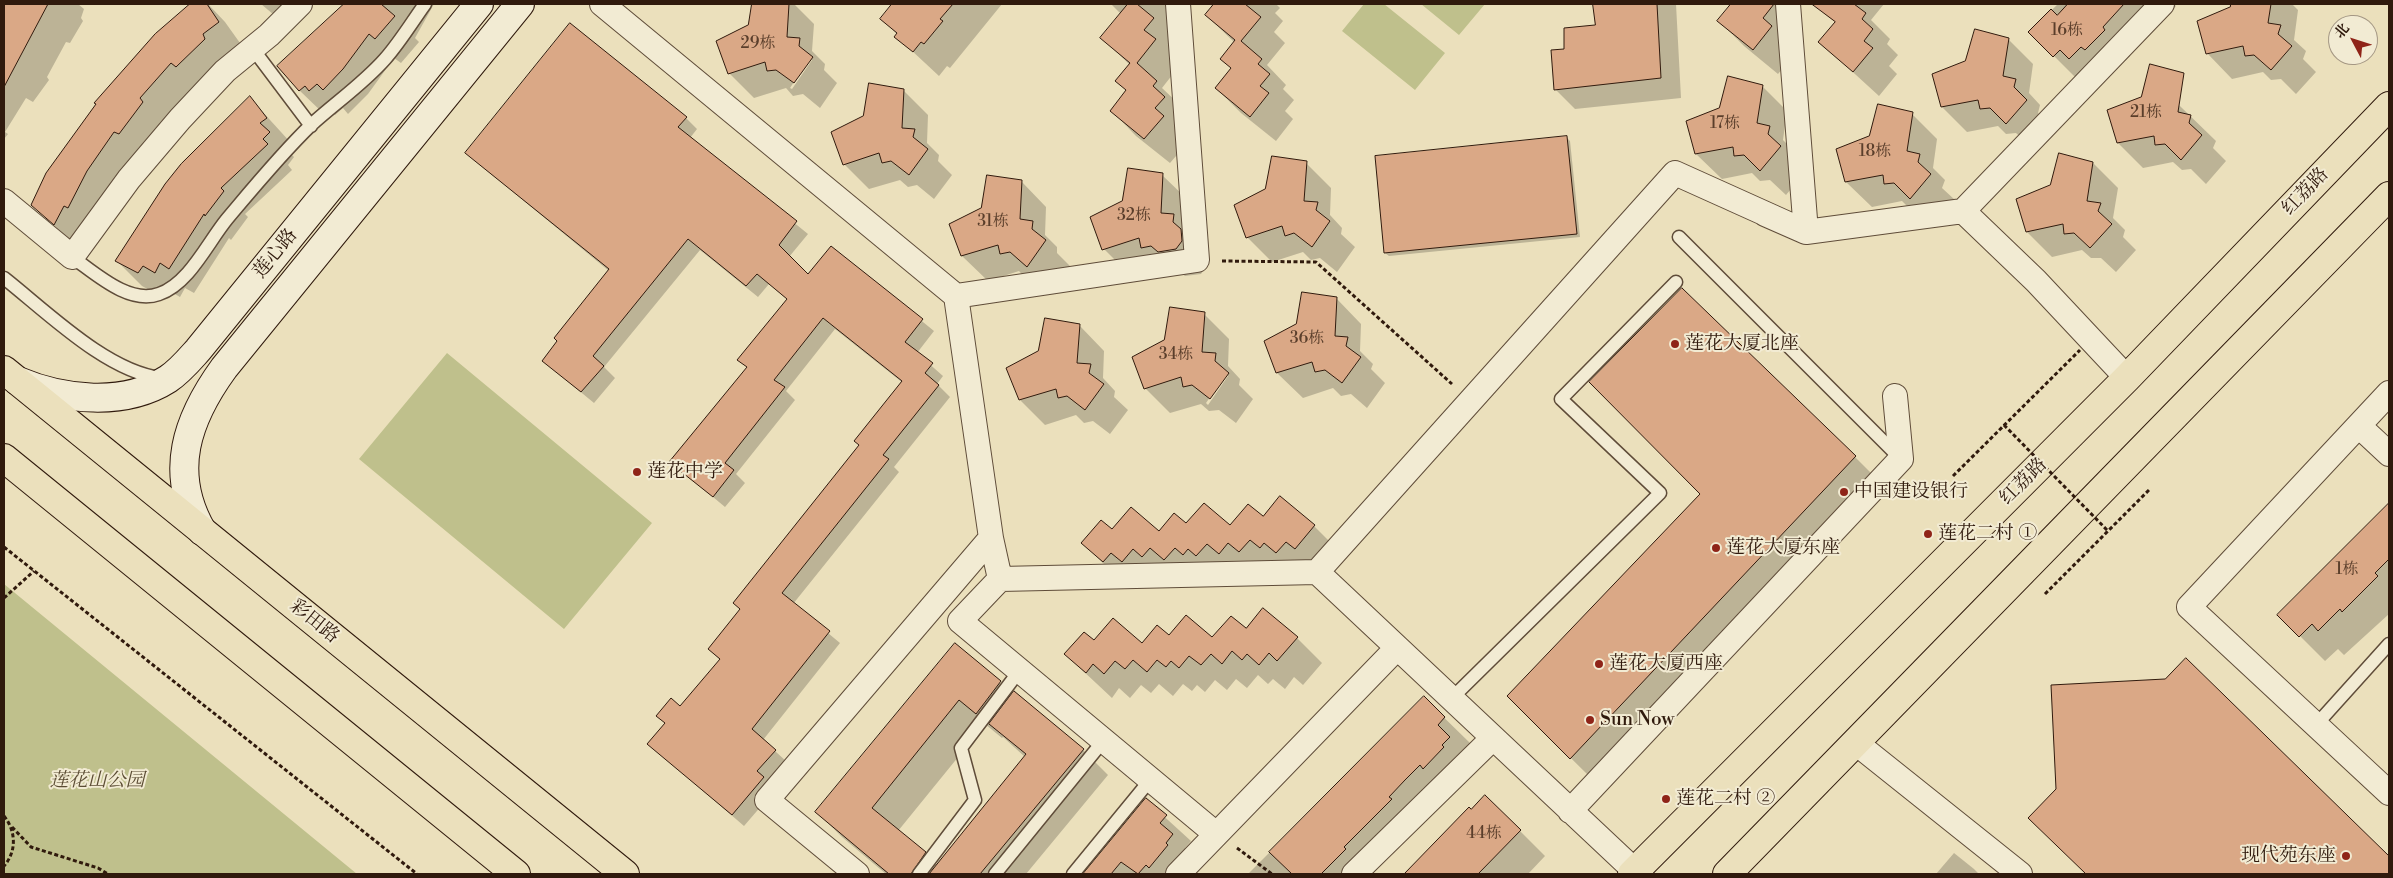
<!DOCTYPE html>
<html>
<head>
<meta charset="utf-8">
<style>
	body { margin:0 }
	#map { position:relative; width:2393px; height:878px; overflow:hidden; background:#ebe0bc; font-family:"Libre Bodoni","Noto Serif SC",serif }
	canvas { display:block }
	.frame { position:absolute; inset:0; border:5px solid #301a0d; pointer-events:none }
	.north { position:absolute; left:2328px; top:15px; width:50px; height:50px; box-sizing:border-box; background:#f2ebd3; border:1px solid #a49784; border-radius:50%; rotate:310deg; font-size:14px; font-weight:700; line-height:20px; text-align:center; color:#301a0d }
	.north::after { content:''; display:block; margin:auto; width:18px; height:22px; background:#8f2418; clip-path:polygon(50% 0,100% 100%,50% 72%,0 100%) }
</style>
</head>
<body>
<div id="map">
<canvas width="2393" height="878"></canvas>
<div class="frame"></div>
<div class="north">北</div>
</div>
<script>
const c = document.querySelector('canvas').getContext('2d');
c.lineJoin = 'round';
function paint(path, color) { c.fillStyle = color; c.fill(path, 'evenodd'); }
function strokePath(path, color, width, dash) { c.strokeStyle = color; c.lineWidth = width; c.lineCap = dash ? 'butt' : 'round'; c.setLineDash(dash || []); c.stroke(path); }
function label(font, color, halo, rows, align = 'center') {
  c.font = font + ' "Libre Bodoni","Noto Serif SC",serif'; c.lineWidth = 4; c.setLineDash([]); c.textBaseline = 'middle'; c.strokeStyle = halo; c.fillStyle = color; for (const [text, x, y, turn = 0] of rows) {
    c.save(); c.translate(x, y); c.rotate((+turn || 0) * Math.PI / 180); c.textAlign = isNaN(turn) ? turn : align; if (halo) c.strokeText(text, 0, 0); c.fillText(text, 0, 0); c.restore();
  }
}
const green = new Path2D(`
	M1364,4h20l61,49 -30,37 -73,-59z
	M1421,4h64l-26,31z
	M447,353l205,170 -88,106 -205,-170z
	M4,584l353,290h-353z`);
const shadow = new Path2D(`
	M4,4h74l6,5 -3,9 2,3 -13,22 -4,-1 -19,35 2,3 -16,22 -7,-4 -21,34 3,2 -4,5z
	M192,4h16l17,18 15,21v7l-160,199 -48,-44 124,-171z
	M261,4h31l-12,16z
	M345,4h89l-19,34 4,4 -18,21 -7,-5 -26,36 -20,20 -5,-6 -8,7 -4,-4 -6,4 -26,-25z
	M753,4h41l20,20 -2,27 13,13 -1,6 13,13 -17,25 -17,-14 -10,2 -7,-8 -32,10 -25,-25 20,-47zM810,58l2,2 -20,29 -2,-1z
	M895,4h107l-52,64 -3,-2 -8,10 -43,-40 1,-2 -15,-14z
	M1111,4h59l7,7 -10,11 8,8 3,14 -9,11 11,10 -18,23 20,19 6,35 -18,21 -34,-27 -25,-26 16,-19 3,-26 -28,-27 19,-24z
	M1216,4h60l4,4 -5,5 8,8 -9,11 11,11 -18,22 19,20 -3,4 11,11 -9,11 8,8 -17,22 -35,-28 -25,-25 16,-19 3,-26 -29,-28z
	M1594,4h82l5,94 -106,11 -20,-20 10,-38 32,-25z
	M1733,4h43l13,13 7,35 -18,22 -34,-28 -25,-25z
	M1833,4h51l-13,16 19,19 -3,5 11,11 -9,11 8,8 -18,22 -59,-54 16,-19 -10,-10z
	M2058,4h116l2,2 -49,47 3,3 -19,18 -32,7 -46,-46v-7z
	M2232,4h60l6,6 -4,30 12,11 -3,8 13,13 -20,22 -15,-15 -10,1 -8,-8 -31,7 -25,-26z
	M2008,39l25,25 -4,29 11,12 -2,8 13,13 -19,22 -16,-15 -10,1 -8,-8 -31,6 -25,-25 24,-45z
	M2148,75l68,66 -3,7 13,13 -20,23 -15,-15 -9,1 -9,-8 -30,6 -25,-25 24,-45z
	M1762,86l25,25 -4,29 12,12 10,20 -19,23 -16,-15 -10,1 -8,-8 -30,6 -26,-25 -8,-32 32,-13z
	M903,90l25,25 -1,28 12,12 -1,6 14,14 -18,24 -17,-14 -9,2 -8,-7 -31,9 -25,-25 20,-47z
	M250,98l41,45 -6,5 9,9 -6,8 4,5 -47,44 3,3 -17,23 -2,-2 -35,55 -9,-5 -5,9 -12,-7 -4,8 -22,-12 -25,-25z
	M1912,114l25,25 -4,29 12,12 -3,8 13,12 -45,9 -8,-8 -30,6 -26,-25 24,-45z
	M686,118l11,11 -7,9 118,96 -19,23 20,19 22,-29 103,84 -17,22 26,23 -6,8 13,13 -56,70 5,5 -106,132 47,39 -77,97 24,22 -12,28 -31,36 -95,-82 17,-20 -9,-9 23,-7 40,-48 -11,-11 32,-40 120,-164 42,-62 -68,-54 -49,62 9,9 -59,74 9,9 -20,24 -54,-45 77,-94 -9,-8 49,-60 -19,-16 -11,13 -58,-47 -96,117 11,11 -21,25 -51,-42 66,-90 -143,-118z
	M1567,138l3,3 10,96 -191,19 -4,-3z
	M1306,163l25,25 -1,27 12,13 -1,6 14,13 -18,25 -17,-14 -9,2 -8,-8 -31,10 -25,-25 19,-47z
	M2093,163l25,25 -5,30 12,12 -2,7 13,13 -20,22 -15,-14h-10l-9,-8 -30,7 -25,-25 24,-46z
	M1162,175l26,25 18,66 -5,8 -16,2 -8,-6 -48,4 -25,-25 19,-47z
	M1021,181l25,26 -1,28 12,12v6l13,13 -17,25 -27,-12 -7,-8 -31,10 -26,-25 -11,-31 31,-17z
	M1336,298l25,26 -1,27 13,13 -2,5 14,14 -18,25 -16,-14 -10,2 -8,-8 -30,10 -26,-25 -12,-31 32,-17z
	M1204,314l25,25 -1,27 12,13 -1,6 14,14 -17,24 -17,-13 -10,1 -8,-7 -31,9 -25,-25zM1226,374l2,2 -20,29 -2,-2z
	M1079,325l25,26 -1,27 12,13 -1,6 14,13 -18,24 -17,-13 -9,2 -8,-8 -31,10 -25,-25z
	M1855,457l16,16 -283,302 -80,-79z
	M1281,498l33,28 25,25 -18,22 -213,-5 -25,-25 29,-13 47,2 27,-7 44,2 33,-9z
	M2381,513l8,8v93l-45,41 -6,-6 -13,12 -46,-46z
	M1246,630l51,8 25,25 -19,22 -9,-8 -9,12 -12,-10 -5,5 -10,-9 -11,13 -11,-9 -9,11 -12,-10 -10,12 -8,-7 -5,6 -9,-7 -10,12 -14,-12 -8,9 -10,-8 -11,13 -11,-10 -7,10 -47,-44 29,-12 48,2 27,-7 43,2z
	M956,644l57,51 70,55 25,25 -82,99h-140l-44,-37 -25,-25zM985,724l17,14 1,-1 22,20 -87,109 -40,-35z
	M2186,660l203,198v16h-302l-57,-56z
	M1424,698l46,45 -8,8 12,11 -104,112h-122z
	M1146,800l45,41 -6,7 12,12 -7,14h-105z
	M1469,809l51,22 25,25 -17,18h-124z
	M1954,853l20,16 5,5h-43z`);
const building = new Path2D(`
	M4,4h44l-44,83z
	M190,4h17l12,18 -16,12 2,5 -29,28 -5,-4 -31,35 3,4 -24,32 -5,-2 -27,39 -19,37 -4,-2 -10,19 -23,-20 15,-32 50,-69 -2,-1 61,-69z
	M344,4h37l14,12 -20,23 -6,-5 -26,35 -20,21 -6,-6 -8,7 -4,-5 -6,5 -22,-25z
	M752,4h37l-2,33 13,1 -1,8 14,11 -19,26 -18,-13 -9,1 -2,-9 -37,12 -12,-33 32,-16z
	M892,4h61l-13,15 3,2 -19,23 -3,-2 -8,10 -19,-15 3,-4 -17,-14z
	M1128,4h9l17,14 -10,12 12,9 -19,24 20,18 -4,5 12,11 -10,11 9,8 -20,23 -34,-28 16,-21 -11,-9 15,-18 -30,-25z
	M1214,4h31l16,13 -20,24 21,18 -4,5 12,10 -10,12 9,7 -19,24 -35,-29 16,-20 -11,-9 15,-19 -30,-25z
	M1593,4h64l4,74 -107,12 -3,-40 13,-1v-21l31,-3z
	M1731,4h43l-11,14 9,8 -19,24 -36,-29z
	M1812,4h42l12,9 -4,6 11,10 -9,12 9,7 -20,24 -35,-30 17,-20z
	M2068,4h56l-21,23 2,3 -20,20 -4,-3 -12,12 -9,-9 -7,7 -25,-25 23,-23 6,6z
	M2231,4h40l-3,19 13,2 -3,9 14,12 -21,24 -17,-15 -9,1 -2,-10 -37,8 -9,-33 33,-14z
	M570,23l117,94 -9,10 119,94 -18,24 29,29 23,-28 92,73 -18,23 28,21 -8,10 14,12 -56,70 6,4 -107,134 48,38 -78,98 24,21 -19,21 7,6 -32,38 -85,-71 18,-21 -9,-7 15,-18 9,8 40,-47 -12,-10 32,-40 -7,-6 126,-158 -5,-4 48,-60 -79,-63 -49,62 11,7 -60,76 9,7 -21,27 -44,-35 78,-95 -10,-7 50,-61 -30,-25 -11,12 -58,-47 -95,117 11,10 -23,26 -39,-31 15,-20 -3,-3 55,-69 -144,-116z
	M1975,29l34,9 -6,38 13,3 -2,8 13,13 -21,24 -16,-16 -10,1 -2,-9 -37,7 -9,-33 33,-13z
	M2150,64l34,9 -6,39 13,3 -2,8 13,12 -21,25 -16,-16 -10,1 -1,-9 -37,7 -10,-33 34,-13z
	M1728,76l35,9 -6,38 13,3 -2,8 13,12 -21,25 -16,-16 -10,1 -1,-9 -38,7 -9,-33 33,-13z
	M869,83l35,6 -2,39 13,1 -2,8 15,12 -19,26 -18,-14 -9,2 -3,-10 -36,12 -12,-33 32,-16z
	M250,96l17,22 -7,5 10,9 -7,7 5,5 -47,44 3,3 -19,25 -1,-2 -35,55 -9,-6 -5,10 -12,-7 -5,7 -23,-12 50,-77 16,-20z
	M1878,104l35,8 -6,39 13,3 -2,8 13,12 -21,25 -16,-16 -10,1 -1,-9 -38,7 -9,-33 33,-13z
	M1567,136l10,98 -193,19 -9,-97z
	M2059,153l34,9 -6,39 14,2 -3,8 14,13 -22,24 -16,-15 -10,1 -1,-10 -37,8 -10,-33 34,-14z
	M1272,156l35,5 -3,40 14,1 -2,8 14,11 -18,26 -18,-14 -9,3 -3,-10 -36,12 -12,-33 31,-16z
	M1128,168l35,5 -2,40 13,1 -1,8 8,7 1,12 -6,8 -18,3 -7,-6 -10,2 -2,-10 -37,12 -12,-33 32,-16z
	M987,175l35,5 -2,39 13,2 -1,8 14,11 -19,27 -17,-15 -10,2 -2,-9 -37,11 -12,-32 32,-16z
	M1682,288l174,168 -286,303 -63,-63 193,-202 -111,-112z
	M1302,292l35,5 -2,39 13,1 -2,9 15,11 -19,26 -17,-13 -10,2 -3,-10 -36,11 -12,-32 32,-17z
	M1170,307l35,5 -3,40 14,1 -1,8 14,12 -19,26 -18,-14 -9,2 -2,-10 -37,12 -12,-32 32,-17z
	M1045,318l35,6 -3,39 14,1 -2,9 15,11 -19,26 -18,-14 -9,2 -2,-9 -37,11 -13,-32 32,-17z
	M1280,496l35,29 -20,24 -9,-7 -10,11 -12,-10 -4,5 -10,-8 -11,12 -11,-9 -9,11 -12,-10 -11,12 -8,-7 -5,6 -8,-7 -11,12 -14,-12 -8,9 -9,-8 -11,13 -11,-9 -8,9 -22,-19 20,-23 11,9 19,-22 28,24 15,-18 12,10 18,-20 26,22 18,-21 15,12z
	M2389,503v56l-14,14 3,3 -36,36 -2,-3 -22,22 -6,-7 -13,13 -22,-22z
	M1263,608l35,29 -21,24 -8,-8 -10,12 -12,-11 -5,6 -10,-9 -10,13 -11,-10 -10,11 -12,-9 -10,12 -8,-7 -5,6 -9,-7 -10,12 -14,-12 -8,9 -10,-8 -11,13 -11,-10 -7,9 -22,-19 20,-22 10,8 19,-22 29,25 15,-18 12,10 17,-20 26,22 19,-21 15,12z
	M955,643l46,38 -25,33 -17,-14 -87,108 54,44 -15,22h-22l-74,-62z
	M2186,658l203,198v18h-303l-58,-56 28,-29 -5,-104 114,-6z
	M1014,691l70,58 -104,125h-51l97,-120 -37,-30z
	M1424,696l21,21 -7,8 12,12 -8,8 2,2 -21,22 -3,-4 -15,15 -16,17 3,2 -48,48 2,2 -25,25h-29l-23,-22z
	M1485,795l36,35 -43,44h-74l65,-67 2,2z
	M1146,798l21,17 -7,8 13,11 -7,9 2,2 -19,23 -3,-3 -8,9 -17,-12 -10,12h-28z`);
const path = new Path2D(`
	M1222,261l94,1 136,122
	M4,547l413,327
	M2045,594l105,-105
	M4,598l30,-27
	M4,816c12,15 13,35 0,50
	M12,827l19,20 67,21 10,6
	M1237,848l35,26`);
const lane = new Path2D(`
	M253,49l58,77
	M1679,237l220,220
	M72,257c23,16 57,48 87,37 30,-10 49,-52 68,-75 27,-32 54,-65 84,-94 24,-22 52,-41 74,-66 15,-17 27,-37 40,-55
	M4,278c42,33 103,94 157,100
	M1451,699l209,-206 -99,-94 115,-117
	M2316,725l73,-81
	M919,874l56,-74 -14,-52 59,-78
	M995,874l109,-134
	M1073,874l78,-95`);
const street = new Path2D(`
	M602,4l354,292 35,242 -224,262 90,74
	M1788,4l18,228 157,-21 199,-207
	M4,201l68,56 57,-78 51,-60 45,-48 44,-36 31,-31
	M1963,211l73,70 91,97
	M956,296l241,-36 -19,-256
	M2389,393l-200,214 200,186
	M2359,426l30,28
	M991,538l9,41 317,-7 318,299
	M1317,572l358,-399 131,59 -41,-18
	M1000,579l-40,42 256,213
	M1856,743l164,131
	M1570,811l331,-352 -6,-63
	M1178,874l219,-226
	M1354,874l139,-136`);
const secondary = new Path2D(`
	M18,381c45,19 106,26 150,-2 12,-8 21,-19 30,-29l281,-346
	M202,531c-34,-59 -15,-112 22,-163l296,-364`);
const primary = new Path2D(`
	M4,370l621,504
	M4,458l512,416
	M1632,874l495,-496 262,-272
	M1727,874l662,-678`);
const pathBridge = new Path2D(`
	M2004,425l104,106
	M1953,476l127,-126`);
const markers = [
	[1675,344,5,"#8f2418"],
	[637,472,5,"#8f2418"],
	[1844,492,5,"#8f2418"],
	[1928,534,5,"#8f2418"],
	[1716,548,5,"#8f2418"],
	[1599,664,5,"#8f2418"],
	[1590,720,5,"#8f2418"],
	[1666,799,5,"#8f2418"],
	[2346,856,5,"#8f2418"]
];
const numberNames = [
	["16栋",2067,31],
	["29栋",758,44],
	["21栋",2146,113],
	["17栋",1725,124],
	["18栋",1875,152],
	["32栋",1134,216],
	["31栋",993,222],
	["36栋",1307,339],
	["34栋",1176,355],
	["1栋",2347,570],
	["44栋",1484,834]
];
const streetNames = [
	["红荔路",2306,192,-46],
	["莲心路",276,254,-51],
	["红荔路",2024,482,-45],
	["彩田路",314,622,39]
];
const poiNames = [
	["莲花大厦北座",1685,344],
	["莲花中学",647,472],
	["中国建设银行",1854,492],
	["莲花二村 ①",1938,534],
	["莲花大厦东座",1726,548],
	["莲花大厦西座",1609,664],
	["Sun Now",1600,720],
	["莲花二村 ②",1676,799],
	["现代苑东座",2336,856,"right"]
];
const parkNames = [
	["莲花山公园",97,781]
];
paint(green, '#bfc08c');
paint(shadow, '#0003');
paint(building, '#daa886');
strokePath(building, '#301a0d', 1);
strokePath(lane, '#5f4c39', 15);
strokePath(street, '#5f4c39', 26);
strokePath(secondary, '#301a0d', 30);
strokePath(primary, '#301a0d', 30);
strokePath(path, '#301a0d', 3, [4, 2.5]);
strokePath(lane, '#f2ebd3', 12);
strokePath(street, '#f2ebd3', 24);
strokePath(secondary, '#f2ebd3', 28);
strokePath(primary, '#ebe0bc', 28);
strokePath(pathBridge, '#301a0d', 3, [4, 2.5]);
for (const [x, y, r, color] of markers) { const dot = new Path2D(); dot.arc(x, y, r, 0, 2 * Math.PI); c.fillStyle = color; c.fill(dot); strokePath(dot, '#f2ebd3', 2); }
label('16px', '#5a3e2b', null, numberNames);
label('19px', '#301a0d', '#f2ebd3', streetNames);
label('19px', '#301a0d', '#f2ebd3', poiNames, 'left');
label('italic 19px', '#5b4c33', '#f2ebd3', parkNames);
</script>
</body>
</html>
